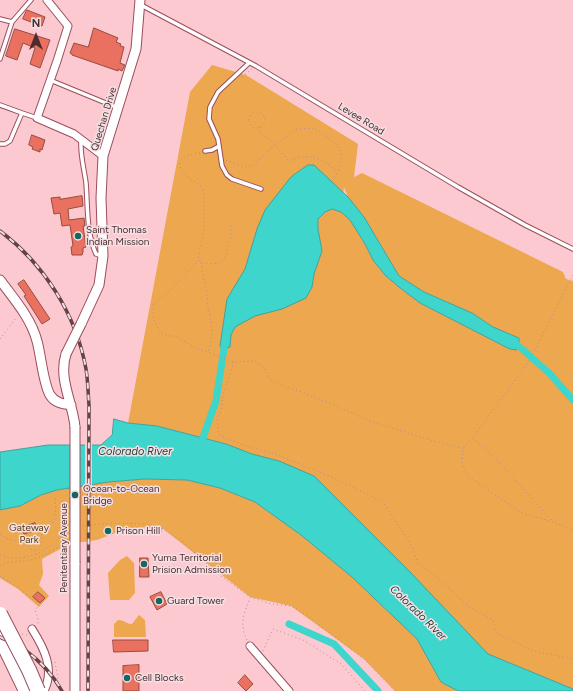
<!DOCTYPE html>
<html>
<head>
<meta charset="utf-8">
<style>
	body { margin:0 }
	#map { position:relative; width:573px; height:691px; overflow:hidden; background:#fdc9d0; font-family:Figtree,sans-serif }
	canvas { display:block }
	.north { position:absolute; left:16px; top:16px; width:40px; height:40px; -webkit-text-stroke:3px #f3e0e3; paint-order:stroke; rotate:0deg; font-size:11px; font-weight:700; line-height:16px; text-align:center; color:#4d2c31 }
	.north::after { content:''; display:block; margin:auto; width:14px; height:18px; background:#4d2c31; clip-path:polygon(50% 0,100% 100%,50% 72%,0 100%) }
</style>
</head>
<body>
<div id="map">
<canvas width="573" height="691"></canvas>
<div class="north">N</div>
</div>
<script>
const c = document.querySelector('canvas').getContext('2d');
c.lineJoin = 'round';
function paint(path, color) { c.fillStyle = color; c.fill(path, 'evenodd'); }
function strokePath(path, color, width, dash) { c.strokeStyle = color; c.lineWidth = width; c.lineCap = dash ? 'butt' : 'round'; c.setLineDash(dash || []); c.stroke(path); }
function label(font, color, halo, rows, align = 'center') {
  c.font = font + ' Figtree,sans-serif'; c.lineWidth = 3; c.setLineDash([]); c.textBaseline = 'middle'; c.strokeStyle = halo; c.fillStyle = color; for (const [text, x, y, turn = 0] of rows) {
    c.save(); c.translate(x, y); c.rotate((+turn || 0) * Math.PI / 180); c.textAlign = isNaN(turn) ? turn : align; if (halo) c.strokeText(text, 0, 0); c.fillText(text, 0, 0); c.restore();
  }
}
const green = new Path2D(`
	M212,65l34,10 112,69 -4,33 8,-4 201,99 3,7 7,2v408l-85,-35 -209,-193 -27,-7 -26,-10 -69,-18 -29,-3 62,-331zM344,187l4,10 16,20 35,59 25,16 48,21 21,14 26,11 -17,7 -82,-42 -21,-16 -14,-12 -12,-15 -8,-16 -15,-24 -9,-8z
	M145,479l42,1 33,8 35,14 46,33 51,42 65,62 24,43 17,9h-63l-31,-32 -73,-53 -41,-9 -88,-69 -1,6 -14,-7 -24,3 -26,10 -28,4 -27,15 1,15 -4,11 10,11 -10,11 -21,-18 -18,-11v-68l20,-4 21,-11 17,-5 50,-8z
	M127,556l7,7 1,30 -6,7h-19l-2,-27 12,-13z
	M139,615l6,5 1,17h-32v-13l4,-4c7,0 8,4 14,4z`);
const water = new Path2D(`
	M308,165h6l34,32 16,20 35,59 25,16 48,21 21,14 26,11v8l-3,4 -6,-1 -8,-4 -82,-42 -21,-16 -14,-12 -12,-15 -8,-16 -15,-24 -9,-8 -9,-3 -7,3 -7,7v10l4,22 -8,23 -2,13 -6,11 -24,11 -27,7 -20,11 -4,8 -1,12 -7,3 -3,-4 7,-47 18,-30 12,-40 8,-19 26,-33z
	M114,419l14,4 29,3 69,18 26,10 27,7 35,15 97,97 77,81 85,35v2h-115l-17,-9 -24,-43 -65,-62 -51,-42 -46,-33 -35,-14 -33,-8 -42,-1 -37,3 -51,8 -16,5 -21,11 -20,4v-58l48,-7h53l11,-10z`);
const pier = new Path2D(`
	M85,443h7v43l-7,1z`);
const canal = new Path2D(`
	M512,340l37,33 24,27
	M200,446l16,-45 9,-59
	M289,624l45,20 44,47`);
const building = new Path2D(`
	M27,10l18,7 -3,9 -19,-7z
	M94,28l24,10 -2,4 5,2 -1,2 4,1 -4,16 5,2 -3,6 -4,-2v2l-46,-16v-1l-2,-1 4,-10 14,4z
	M15,29l35,11 -10,28 -10,-4 5,-16 -12,-5 -6,17 -11,-4z
	M32,135l13,5 -3,10 -2,-1v3l-8,-3 1,-2 -4,-2z
	M82,196l1,10 -15,3 1,11 15,-2 1,8h-2l3,21 -3,1v4l-1,3h-10l-1,-8 2,-1 -3,-21 -8,1 -2,-13 -6,1 -3,-16 9,-1v2z
	M24,280l26,39 -8,5 -18,-28 2,-1 -8,-11z
	M35,523l2,7 -13,4 -2,-6z
	M140,558h8l1,19h-9z
	M38,592l7,6 -5,5 -7,-6z
	M161,592l6,12 -10,6 -7,-13z
	M113,640h35v11l-34,1z
	M139,665v26h-16v-25z
	M245,675l8,9 -7,7 -8,-8z`);
const path = new Path2D(`
	M242,77l10,-8
	M249 120a8 8 0 1 1 16 0a8 8 0 1 1-16 0Z
	M259,127l3,8 8,5 19,21c22,-9 31,-3 48,10
	M200,153c-12,1 -28,6 -16,20 6,8 17,9 20,20v35l-6,29 3,5c9,2 21,4 25,-7 1,-3 1,-7 2,-10 4,-8 4,-12 1,-22
	M226,161c7,0 14,6 20,6 8,-1 13,-7 18,-12 8,-8 22,-19 32,-25 5,-2 13,-2 18,-1 8,3 16,11 23,16 9,12 3,25 -5,35
	M199,260l-34,35 -12,9v13l8,17 16,3 17,10 40,15 19,-1 11,6 4,10 7,6 27,9 74,31 54,17 33,8
	M201,263c1,11 5,22 6,34 1,5 0,10 2,15 3,15 5,25 -1,40
	M573,275l-45,88 -55,74 -10,11 -1,16 6,12 54,37 31,9 20,8
	M0,339l17,-22
	M234,362l-12,37v8l-5,13 2,15 24,10 29,8 60,24 51,25 30,46 5,16 13,8 38,35 24,13 3,13 37,18 40,8
	M473,438c29,25 53,55 79,83
	M83,526l28,-3 38,1 13,4 21,14 35,32 32,23 21,7 20,2 18,11 55,42 31,32
	M0,534c9,7 17,7 28,8
	M28 543a7 7 0 1 1 14 0a7 7 0 1 1-14 0Z
	M38,537c17,-13 19,-18 17,-39
	M0,555c25,9 53,-5 67,-26
	M0,566c10,-6 23,-4 34,-7 9,-2 17,-8 26,-13l2,-9
	M0,576l20,13 19,16 -4,5 3,8v7
	M22,634l5,1
	M247,640c-8,-17 -3,-26 3,-42
	M263,651l10,-22 30,11 38,24 24,27
	M55,662l5,29`);
const service = new Path2D(`
	M141,5l115,61 202,121 67,38 48,24
	M0,19l12,3 -12,37
	M12,22l19,-22
	M249,63l-31,29 -8,15 -1,12 9,20 4,27 5,9 5,4 29,10
	M50,80l68,28
	M0,105l22,8
	M81,140c-1,15 3,28 5,43 2,24 0,49 10,71l6,2
	M0,144h5l5,-3 12,-28 15,5
	M205,151l7,-1 7,-4`);
const minor = new Path2D(`
	M47,0l21,26 -11,35 -20,57 37,16 29,22
	M32,629c12,19 23,40 12,62
	M250,646l39,45`);
const tertiary = new Path2D(`
	M0,280c14,19 31,38 37,61 4,14 6,42 13,54 5,8 13,9 21,10
	M81,324l18,-39 4,-29 -2,-58 2,-42 33,-107 4,-49
	M66,354c-8,25 7,49 9,73
	M75,563v128`);
const motorway = new Path2D(`
	M0,637l26,54`);
const rail = new Path2D(`
	M0,231c44,33 76,83 86,138 2,12 2,24 3,36l-1,286
	M0,637c8,4 17,8 25,13 15,11 28,25 37,41`);
const tertiaryBridge = new Path2D(`
	M66,354l15,-30
	M75,427v136`);
const motorwayBridge = new Path2D(`
	M0,614l29,56 9,21`);
const markers = [
	[78,236,4,"#196661"],
	[75,495,4,"#196661"],
	[108,531,4,"#196661"],
	[144,564,4,"#196661"],
	[159,601,4,"#196661"],
	[127,678,4,"#196661"]
];
const streetNames = [
	["Quechan Drive",104,119,-73],
	["Levee Road",361,119,31],
	["Penitentiary Avenue",64,548,-90]
];
const poiNames = [
	["Saint Thomas",86,230],
	["Indian Mission",86,242],
	["Ocean-to-Ocean",83,489],
	["Bridge",83,501],
	["Prison Hill",116,531],
	["Yuma Territorial",152,558],
	["Prision Admission",152,570],
	["Guard Tower",167,601],
	["Cell Blocks",135,678]
];
const parkNames = [
	["Gateway",29,528],
	["Park",29,540]
];
const waterNames = [
	["Colorado River",135,452],
	["Colorado River",418,613,44]
];
paint(green, '#eda74f');
paint(water, '#3dd5cc');
strokePath(water, '#42a29e', 1);
paint(pier, '#fdc9d0');
strokePath(canal, '#3dd5cc', 7);
paint(building, '#ea705f');
strokePath(building, '#954c41', 1);
strokePath(service, '#994e5c', 5.5);
strokePath(minor, '#994e5c', 9);
strokePath(tertiary, '#994e5c', 11);
strokePath(motorway, '#994e5c', 16);
strokePath(path, '#b78b91', 1, [1, 3]);
strokePath(service, '#fff', 3.5);
strokePath(minor, '#fff', 7);
strokePath(tertiary, '#fff', 9);
strokePath(motorway, '#fff', 14);
strokePath(rail, '#654247', 3.5);
strokePath(rail, '#f3e0e3', 2, [6]);
strokePath(tertiaryBridge, '#994e5c', 11, []);
strokePath(motorwayBridge, '#994e5c', 16, []);
strokePath(tertiaryBridge, '#fff', 9);
strokePath(motorwayBridge, '#fff', 14);
for (const [x, y, r, color] of markers) { const dot = new Path2D(); dot.arc(x, y, r, 0, 2 * Math.PI); c.fillStyle = color; c.fill(dot); strokePath(dot, '#f3e0e3', 1.5); }
label('10px', '#4d2c31', '#f3e0e3', streetNames);
label('10px', '#4d2c31', '#f3e0e3', poiNames, 'left');
label('10px', '#5a390c', '#f3e0e3', parkNames);
label('italic 11px', '#1b3a37', '#f3e0e3', waterNames);
</script>
</body>
</html>
